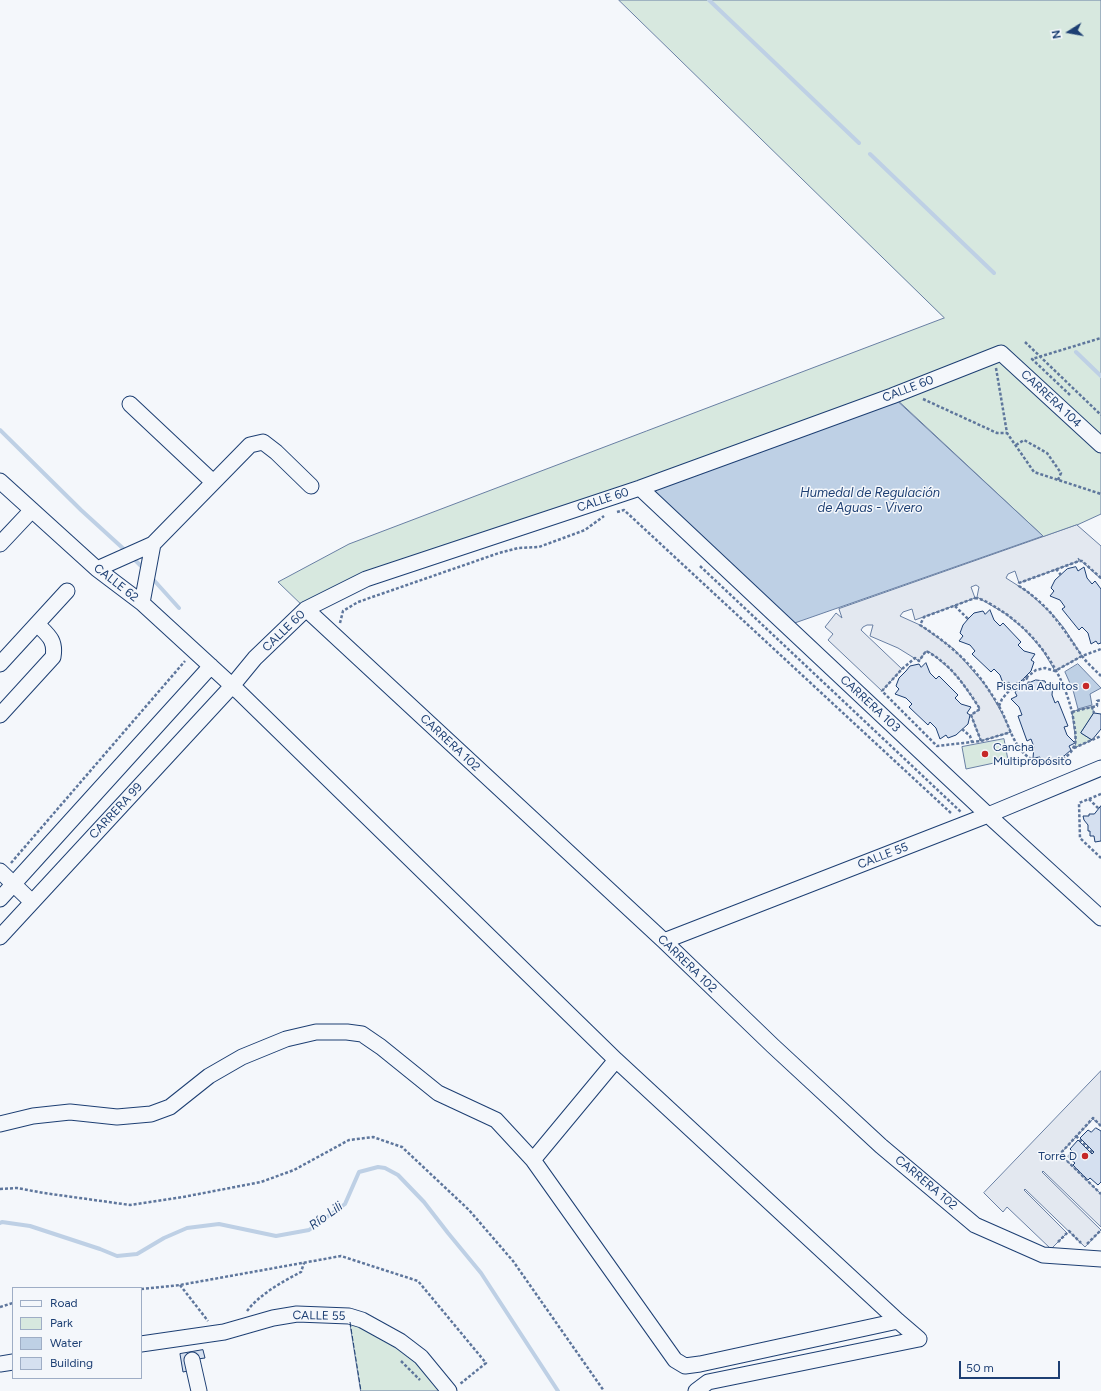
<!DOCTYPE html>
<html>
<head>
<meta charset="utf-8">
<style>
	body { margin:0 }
	#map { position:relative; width:1101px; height:1391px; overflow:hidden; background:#f4f7fb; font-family:Figtree,sans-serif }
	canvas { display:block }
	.legend { position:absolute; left:12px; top:1287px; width:130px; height:92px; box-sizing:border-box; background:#f4f7fb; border:1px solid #9eadc5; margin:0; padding:5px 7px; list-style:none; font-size:12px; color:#1d3f73 }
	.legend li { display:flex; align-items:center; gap:8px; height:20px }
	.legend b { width:20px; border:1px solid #9eadc5 }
	.north { position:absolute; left:1049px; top:12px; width:40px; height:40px; -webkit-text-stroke:3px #f4f7fb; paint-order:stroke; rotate:259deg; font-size:11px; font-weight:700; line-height:16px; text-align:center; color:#1d3f73 }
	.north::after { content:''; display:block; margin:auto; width:14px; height:18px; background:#1d3f73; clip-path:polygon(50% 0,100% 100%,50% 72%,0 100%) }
	.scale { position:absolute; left:959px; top:1361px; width:101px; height:18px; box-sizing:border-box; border:2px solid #1d3f73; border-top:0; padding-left:5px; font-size:12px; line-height:14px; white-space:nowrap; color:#1d3f73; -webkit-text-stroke:3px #f4f7fb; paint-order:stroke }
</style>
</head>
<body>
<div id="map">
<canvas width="1101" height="1391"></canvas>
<ul class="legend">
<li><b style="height:5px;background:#f4f7fb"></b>Road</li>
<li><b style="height:11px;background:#d7e8df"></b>Park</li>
<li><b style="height:11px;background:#bed0e5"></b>Water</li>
<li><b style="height:11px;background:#d5e0f0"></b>Building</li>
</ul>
<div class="north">N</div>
<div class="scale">50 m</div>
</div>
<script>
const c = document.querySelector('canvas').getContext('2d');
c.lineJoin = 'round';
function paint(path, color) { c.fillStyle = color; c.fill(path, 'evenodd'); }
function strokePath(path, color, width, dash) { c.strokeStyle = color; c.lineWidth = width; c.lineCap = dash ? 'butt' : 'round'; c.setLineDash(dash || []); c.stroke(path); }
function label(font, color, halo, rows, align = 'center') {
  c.font = font + ' Figtree,sans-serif'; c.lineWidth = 3; c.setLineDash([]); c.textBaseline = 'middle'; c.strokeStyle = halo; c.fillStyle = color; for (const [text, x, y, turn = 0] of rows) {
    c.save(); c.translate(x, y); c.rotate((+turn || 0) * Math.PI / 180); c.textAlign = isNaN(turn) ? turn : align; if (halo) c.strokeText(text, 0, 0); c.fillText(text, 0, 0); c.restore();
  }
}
const green = new Path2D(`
	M619,0h482v514l-24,11 -33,12 -152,-142 -526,184 -60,30 -28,-27 71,-38 595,-226z
	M1092,707l2,6 -13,20 11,7 -18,8 2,-5 -4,-31z
	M1004,739l4,21 -42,9 -4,-22z
	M349,1316l51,25 49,50h-88z`);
const parking = new Path2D(`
	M1077,525l24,21v33l-23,-21 1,3 -60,22 -4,-12 -7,3 -2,4 22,14 25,23 11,13 18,28 -27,15 -13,-22 -18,-20 -18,-15 -29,-17 2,-10 -3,-2 -5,2 4,11 -60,22 -3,-11 -9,3 -3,4 20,9 34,24 33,38 15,26 9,19 -30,9 -10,-26 9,-6 -19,-28 -10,-11 -20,-17 -5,-2 -7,10 -21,-13 -28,-12 3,-11h-6l-4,2 -2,3 41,39 -20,22 -54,-51 5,-6 -8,-7 11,-14 6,5 -3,-9z
	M1101,1071v55l-8,-7 -33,35 41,40v33l-58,-56 -1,1 59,58 -16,17 -60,-58 -1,1 43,43 -16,16 -44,-42 -4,5 -19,-19z`);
const water = new Path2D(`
	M892,396l151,140 -254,89 -149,-137z
	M1078,664l23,24 -11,6 2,11 -14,4 -5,-19 -8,-18z`);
const stream = new Path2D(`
	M709,0l150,143
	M870,154l124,119
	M1076,352l25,24
	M0,430l81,80 46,42
	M132,557l12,12
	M151,577l28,31
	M0,1223l2,-1 28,4 70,23 17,7 20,-2 27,-16 23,-10 32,-4 57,12 33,-6 36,-26 14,-32 19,-5 7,1 13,7 26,27 24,31 33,40 77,118`);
const building = new Path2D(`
	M1076,567l2,4 6,-4 3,11 5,6 3,-3 6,8v54l-3,1 -2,-3 -5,3 -3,-11 -6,-6 -3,3 -17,-21 3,-2 -5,-7 -10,-4 4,-5 -3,-3 4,-8 12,-11z
	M990,610l4,10 6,6 3,-3 18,19 -3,3 6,6 11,3 -4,6 3,2 -3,9 -11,11 -9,3 -2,-3 -5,4 -4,-11 -6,-6 -3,3 -19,-18 3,-3 -5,-6 -11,-4 4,-5 -3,-3 3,-8 5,-6 6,-6 9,-2 2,3z
	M926,663l4,10 6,6 3,-3 19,19 -3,3 6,6 10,3 -4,6 3,2 -2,9 -12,11 -8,3 -2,-3 -6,4 -4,-11 -6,-6 -2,3 -19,-18 3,-3 -6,-6 -11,-4 4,-5 -3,-3 3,-8 7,-7 4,-5 9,-2 2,3z
	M1036,680l9,1 1,4 7,-2 -1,12 3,8 3,-2 10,25 -4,1 3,8 8,8 -6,3 2,4 -7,6 -14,6 -10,-1v-4l-7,1 1,-11 -3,-8 -4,2 -9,-25 4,-1 -3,-8 -8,-8 6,-3 -2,-4 7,-6z
	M1094,713l7,1v15l-9,11 -11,-7z
	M1101,806v35l-6,1 -1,-6h-4v-5h-2v-6l-4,-5 -1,-4h6v-2h5z
	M1096,1128l5,3v51l-3,3 -8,-7 -2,2 -15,-15 2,-2 -6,-5 -1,-2 4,-5 -2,-2 8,-9 14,14 2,-2 -14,-14 8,-8 3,2z
	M203,1350l2,8 -15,2 2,10 -9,2 -3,-18z`);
const path = new Path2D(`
	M1025,342l76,73
	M996,368l11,65 27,39 67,22
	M1070,395l-38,-36 69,-21
	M923,399l74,34h10
	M1016,445l8,-5 23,13 14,20 -3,7
	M617,512l7,-2 328,304
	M700,566l261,246
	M1056,569l5,6
	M1101,578l-19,-17h-3l-60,22v3c31,20 43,41 63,70 5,7 13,14 19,20
	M975,598c9,1 17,7 25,12 38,24 67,67 74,113 2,13 4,23 -7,33 -8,7 -25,9 -34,4 -18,-9 -23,-32 -31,-48 -4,-8 -9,-16 -14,-23 -17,-26 -41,-47 -68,-64l4,-8z
	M955,606l13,13
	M340,623l3,-12 15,-9 141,-49 19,-5 21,-1 46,-17 19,-14
	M1026,677l3,6
	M999,706l3,-7 6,-7 28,-22 9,-2 10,3 27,-15 19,-7
	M1092,707l5,-1v-5l4,-1
	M1072,712l20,-5 2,6
	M962,729l8,7 2,6
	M981,741l-10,-26 9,-6c-14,-22 -30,-46 -54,-58l-7,10 -4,-3 -13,11 -20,22 55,55 44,-5 30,-9
	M1074,748l27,-12
	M1101,794l-22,9 1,35 21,20
	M1089,799l10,10
	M11,863l174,-202
	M1101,1126l-8,-8 -33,36 41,40
	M1076,1136l17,17
	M0,1189l17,-1 27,5 86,12 53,-8 78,-15 33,-12 55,-30 24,-3 29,10 67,63 44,51 91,130
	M1058,1242l11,-11 12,12
	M1087,1244l14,-14
	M180,1285l28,36
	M141,1289l39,-4 161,-29 77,25 68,82 -26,21
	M0,1307l13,-4
	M247,1311c13,-17 35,-29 54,-39l3,-9
	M401,1361l19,19`);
const minor = new Path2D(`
	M130,404l83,78
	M0,481l97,88 45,34 97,89 377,368 282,261 21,18
	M640,488l348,327 113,103
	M0,544l32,-34
	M97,569l56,-25 97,-99 13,-3 13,10 35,34
	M142,603l11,-59
	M306,609l358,332 109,105 108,100 94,79 68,30 58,4
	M0,664l67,-73
	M0,715l53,-58c3,-17 -5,-22 -16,-33
	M0,871l32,31
	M0,899l211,-233
	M0,937l232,-251 23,-28 51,-49 60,-30 274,-91 252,-92 109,-43 100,92
	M664,941l324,-126 113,-47
	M616,1060l-83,100 142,200 10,6 15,-2 198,-43
	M0,1124l33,-8 37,-4 47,5 34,-3 19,-7 39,-31 33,-19 44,-18 30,-7h31l15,2 19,13 57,46 58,27 37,40
	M141,1344l83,-12 49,-14 24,-4 52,2 13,4 38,21 21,16 28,34
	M192,1360l7,31
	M0,1364l13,-2
	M696,1391l12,-9 211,-43`);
const fence = new Path2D(`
	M350,1322l11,69`);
const markers = [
	[1086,686,4,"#c62828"],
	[985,754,4,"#c62828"],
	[1085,1156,4,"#c62828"]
];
const streetNames = [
	["CALLE 60",908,389,-21],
	["CARRERA 104",1051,399,43],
	["CALLE 60",603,500,-18],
	["CALLE 62",116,583,38],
	["CALLE 60",284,631,-44],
	["CARRERA 103",870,704,43],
	["CARRERA 102",450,743,43],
	["CARRERA 99",116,811,-47],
	["CALLE 55",883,856,-21],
	["CARRERA 102",687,964,44],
	["CARRERA 102",926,1183,40],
	["CALLE 55",319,1316,1]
];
const poiNames = [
	["Piscina Adultos",1078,686],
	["Cancha",993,747,"left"],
	["Multipropósito",993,761,"left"],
	["Torre D",1077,1156]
];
const waterNames = [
	["Humedal de Regulación",870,493],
	["de Aguas - Vivero",870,508],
	["Río Lili",326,1216,-36]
];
paint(green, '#d7e8df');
strokePath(green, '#687fa3', 1);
paint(parking, '#e3e8f0');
strokePath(parking, '#687fa3', 1);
paint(water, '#bed0e5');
strokePath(water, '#687fa3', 1);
strokePath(stream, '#bed0e5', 4);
paint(building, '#d5e0f0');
strokePath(building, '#1d3f73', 1);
strokePath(minor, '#1d3f73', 17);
strokePath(path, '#5e769c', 2.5, [3, 2]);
strokePath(minor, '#f4f7fb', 15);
strokePath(fence, '#1d3f73', 1, [5, 2]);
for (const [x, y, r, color] of markers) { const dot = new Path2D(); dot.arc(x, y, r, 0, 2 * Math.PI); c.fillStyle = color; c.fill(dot); strokePath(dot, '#f4f7fb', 1.5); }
label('12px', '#1d3f73', '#f4f7fb', streetNames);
label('12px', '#1d3f73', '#f4f7fb', poiNames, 'right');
label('italic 13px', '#1d3f73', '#f4f7fb', waterNames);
</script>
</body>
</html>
